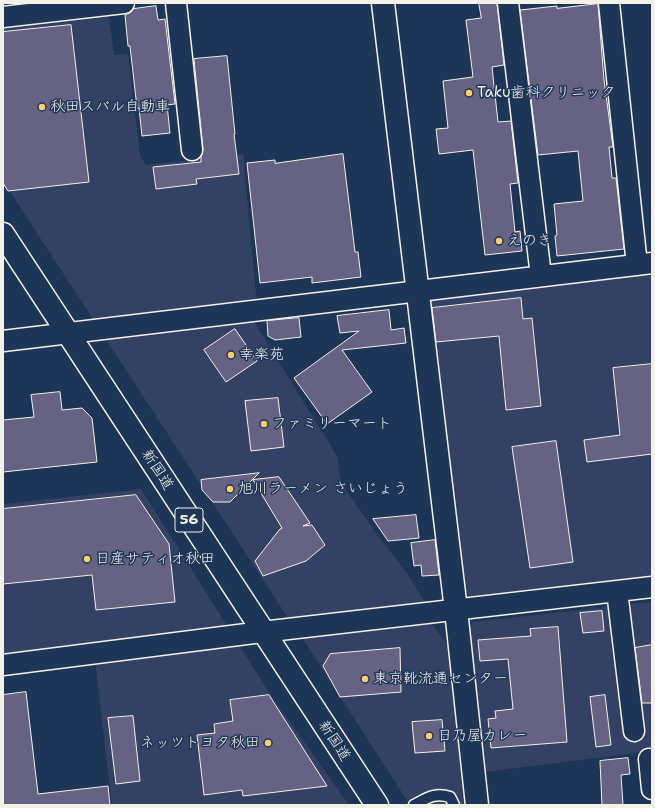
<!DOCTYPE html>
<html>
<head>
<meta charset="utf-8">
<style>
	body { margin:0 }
	#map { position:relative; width:655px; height:808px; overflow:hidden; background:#1d3557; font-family:"Shantell Sans",sans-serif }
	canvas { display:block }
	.frame { position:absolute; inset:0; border:4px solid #f4f1e8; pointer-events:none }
</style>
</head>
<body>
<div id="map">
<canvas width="655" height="808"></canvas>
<div class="frame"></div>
</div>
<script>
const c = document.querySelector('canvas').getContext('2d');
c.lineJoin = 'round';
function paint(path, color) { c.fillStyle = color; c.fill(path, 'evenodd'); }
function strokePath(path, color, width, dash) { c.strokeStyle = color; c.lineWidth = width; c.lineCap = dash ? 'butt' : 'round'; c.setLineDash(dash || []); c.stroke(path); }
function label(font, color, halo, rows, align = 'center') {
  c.font = font + ' "Shantell Sans","Klee One",sans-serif'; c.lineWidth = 3; c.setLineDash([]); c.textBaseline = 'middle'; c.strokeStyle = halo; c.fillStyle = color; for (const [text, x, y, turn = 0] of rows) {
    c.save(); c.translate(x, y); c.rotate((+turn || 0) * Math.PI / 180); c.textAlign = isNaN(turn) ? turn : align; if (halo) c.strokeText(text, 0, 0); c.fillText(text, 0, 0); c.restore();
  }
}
const built = new Path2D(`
	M109,17l5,38 14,-1 12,102 6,9 97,-11 14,151 -162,17 -92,-141v-152z
	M652,273v303l-183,20 -7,-9 -32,-288z
	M253,320l84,136 4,27 38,54 28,36 20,33 -137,15 -185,-283z
	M141,489l127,202 81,114h-237l-19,-161 -90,12v-152z
	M652,602v149l-167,21 -17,-141 5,-9z
	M432,624l19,25 17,156h-58l-107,-166z`);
const building = new Path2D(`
	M479,3h18l7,62 -12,2 6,55 13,-1 7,62 -8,1 5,48 5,-1 2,20 -37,4 -12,-105 -34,4 -3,-25 12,-1 -5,-47 30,-4 -7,-57 15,-2z
	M598,4l6,76 9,67h-4l3,31h4l8,71 -67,7 -2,-20 2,-1 -3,-31 29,-3 -5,-50 -40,4 -18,-145 37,-4v2z
	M156,6l2,14 7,-1 10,85 -8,1 3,28 -28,3 -3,-28h-2l-7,-62h-2l-3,-31 6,-3 2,-3z
	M71,25l18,157 -81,9 -5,-8v-151z
	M227,56l8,78h-1l5,40 -43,5 1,5 -41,5 -3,-22 48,-5v-5l2,-8 -9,-90z
	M343,154l12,98h3l3,25 -49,6v-6l-52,6 -13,-120 28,-3v3z
	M521,298l2,21 9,-1 9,88 -35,4 -7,-74 -63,6 -4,-34z
	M389,310l2,20 13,-2 2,15 -64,7 30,42 -45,32 -33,-46 65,-47 -19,2 -3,-17z
	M299,318l2,19 -26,3 -7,-4 -1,-15z
	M235,329l22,32 -31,21 -22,-32z
	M652,364v90l-65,8 -3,-22 36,-5 -7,-67z
	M60,392l2,18 20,-2 10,10 5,44 -94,10v-52l31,-3 -3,-22z
	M278,398l6,49 -33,4 -6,-50z
	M556,441l17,121 -43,6 -18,-121z
	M259,473l-29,29h-17l-11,-12 -1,-10z
	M279,477l31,46 -7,3 9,-1 13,20 -19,16 -43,15 -8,-15 25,-32 2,-1 -29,-48z
	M136,495l33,49 6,58 -79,8 -4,-35 -89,9v-75z
	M416,515l3,23 -31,3 -15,-22z
	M435,540l4,35 -17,1 -1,-11 -7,1 -3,-23z
	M602,611l2,20 -21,2 -3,-20z
	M558,627l9,115 -76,6 -3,-29 8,-1 -1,-7 18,-2 -5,-50 -28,2 -2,-21 53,-4 -1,-7z
	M652,645v58h-10l-7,-55z
	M400,648l1,44 -61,5 -17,-31 7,-12z
	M26,692l12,102 70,-8 2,19h-107v-110z
	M269,695l58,91 -84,10 -1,-6 -38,5 -7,-60 18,-2 -1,-9 19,-3 -3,-21z
	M605,695l6,50 -15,2 -6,-50z
	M133,716l7,65 -24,3 -8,-66z
	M442,720l3,31 -30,2 -3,-31z
	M628,758l2,16 -9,1 2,30h-21l-2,-44z`);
const lane = new Path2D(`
	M414,805c13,-7 21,-13 36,-8l4,8`);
const street = new Path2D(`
	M176,3l16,147
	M508,3l33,273
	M609,3l28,262
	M3,17l121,-14
	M3,341l649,-78
	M617,591l17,140
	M3,665l259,-33 390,-45
	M649,759l3,30`);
const secondary = new Path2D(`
	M383,3l73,607 21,195`);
const primary = new Path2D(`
	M3,234l374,571`);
const markers = [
	[469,93,4,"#ffd166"],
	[42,107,4,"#ffd166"],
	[499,241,4,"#ffd166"],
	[231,355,4,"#ffd166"],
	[264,424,4,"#ffd166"],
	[230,489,4,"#ffd166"],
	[87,559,4,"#ffd166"],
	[365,679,4,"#ffd166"],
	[429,736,4,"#ffd166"],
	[268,743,4,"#ffd166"]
];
const shields = [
	[189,520,28]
];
const shieldNames = [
	["56",189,520]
];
const poiNames = [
	["Taku歯科クリニック",477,93],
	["秋田スバル自動車",50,107],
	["えのき",507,241],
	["幸楽苑",239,355],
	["ファミリーマート",272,424],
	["旭川ラーメン さいじょう",238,489],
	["日産サティオ秋田",95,559],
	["東京靴流通センター",373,679],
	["日乃屋カレー",437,736],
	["ネッツトヨタ秋田",260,743,"right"]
];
const streetNames = [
	["新国道",157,470,57],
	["新国道",334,741,57]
];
paint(built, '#334264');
paint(building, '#656283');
strokePath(building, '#f4f1e8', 1);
strokePath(lane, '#f4f1e8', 13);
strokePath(street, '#f4f1e8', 23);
strokePath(secondary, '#f4f1e8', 25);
strokePath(primary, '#f4f1e8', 25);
strokePath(lane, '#1d3557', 10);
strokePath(street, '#1d3557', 20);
strokePath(secondary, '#1d3557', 22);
strokePath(primary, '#1d3557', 22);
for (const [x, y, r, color] of markers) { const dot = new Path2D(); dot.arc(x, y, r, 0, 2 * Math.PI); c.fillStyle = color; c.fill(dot); strokePath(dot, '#1d3557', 1.5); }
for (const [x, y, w] of shields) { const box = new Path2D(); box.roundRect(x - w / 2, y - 12, w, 24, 3); c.fillStyle = '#1d3557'; c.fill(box); strokePath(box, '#f4f1e8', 1); }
label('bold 14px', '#f4f1e8', null, shieldNames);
label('15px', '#f4f1e8', '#1d3557', poiNames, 'left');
label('15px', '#f4f1e8', '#1d3557', streetNames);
</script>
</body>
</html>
